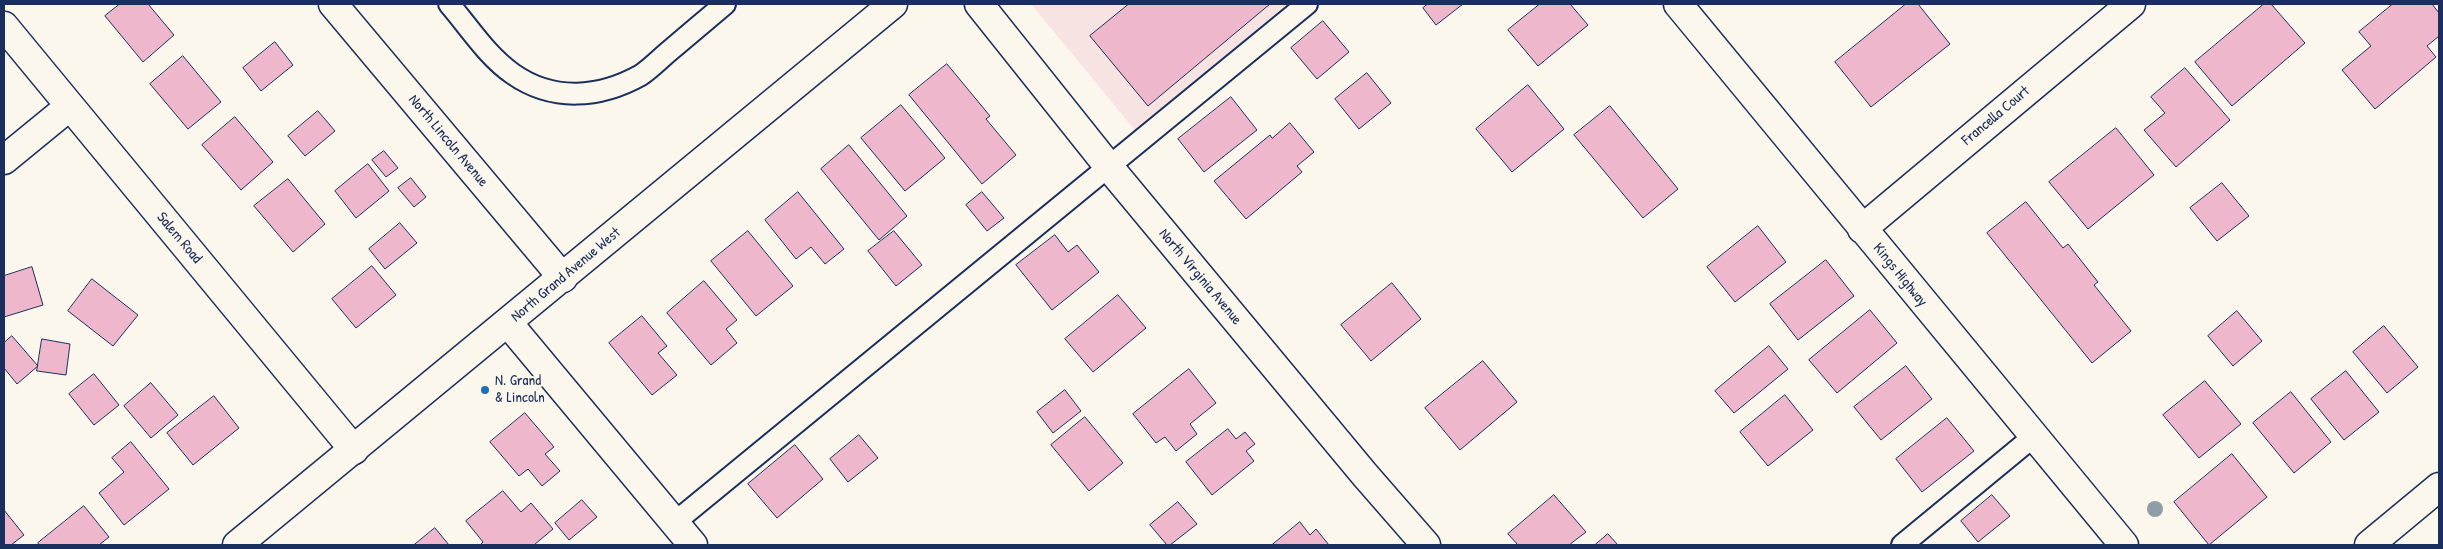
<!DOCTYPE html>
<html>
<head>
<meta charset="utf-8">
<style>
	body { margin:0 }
	#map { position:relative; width:2443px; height:549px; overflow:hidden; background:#fbf7ec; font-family:"Patrick Hand",sans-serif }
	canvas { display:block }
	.frame { position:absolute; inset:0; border:5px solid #1b2f5e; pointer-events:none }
</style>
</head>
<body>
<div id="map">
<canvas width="2443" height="549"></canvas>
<div class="frame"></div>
</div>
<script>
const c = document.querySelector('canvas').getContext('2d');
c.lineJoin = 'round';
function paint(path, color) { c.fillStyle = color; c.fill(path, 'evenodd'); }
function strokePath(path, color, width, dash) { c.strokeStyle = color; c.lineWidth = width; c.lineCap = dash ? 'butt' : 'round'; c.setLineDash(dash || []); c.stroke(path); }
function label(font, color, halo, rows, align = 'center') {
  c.font = font + ' "Patrick Hand",sans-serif'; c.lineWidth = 4; c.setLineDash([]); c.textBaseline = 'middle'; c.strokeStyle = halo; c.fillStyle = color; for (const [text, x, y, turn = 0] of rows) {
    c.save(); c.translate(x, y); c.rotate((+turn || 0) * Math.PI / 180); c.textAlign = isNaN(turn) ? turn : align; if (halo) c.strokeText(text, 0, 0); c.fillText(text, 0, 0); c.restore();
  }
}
const built = new Path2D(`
	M1031,4h263l-156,130z`);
const building = new Path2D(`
	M120,4h28l26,31 -31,27 -38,-46z
	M1129,4h141l-122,102 -58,-70z
	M1428,4h35l-27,21 -13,-17z
	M1540,4h30l18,21 -50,41 -30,-36z
	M1906,4h12l32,40 -79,63 -36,-45z
	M2264,4h7l34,39 -73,63 -37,-44z
	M2393,4h39l7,9v23l-12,10 9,11 -61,52 -33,-39 29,-24 -12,-14z
	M1323,21l26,31 -32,27 -26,-31z
	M275,42l18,23 -32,26 -18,-23z
	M183,56l38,46 -33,27 -38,-45z
	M947,64l43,52 -4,3 30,36 -34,29 -73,-89z
	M2185,68l45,52 -54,47 -32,-37 21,-17 -14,-16z
	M1367,73l24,30 -32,26 -24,-30z
	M1528,85l36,44 -52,43 -36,-43z
	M1231,97l26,33 -53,42 -26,-33z
	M901,105l44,53 -40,33 -44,-53z
	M1610,106l68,83 -35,29 -69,-83z
	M318,111l17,20 -30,25 -17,-20z
	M235,117l38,45 -32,28 -39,-45z
	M1290,123l24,29 -17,14 5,6 -56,47 -32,-38 56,-46 2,3z
	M2116,128l38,47 -66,54 -39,-47z
	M849,145l58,71 -28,24 -58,-71z
	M384,151l14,17 -12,9 -14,-17z
	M368,164l21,27 -33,27 -21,-27z
	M411,178l15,19 -12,10 -16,-19z
	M288,179l37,45 -32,28 -39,-46z
	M2222,183l27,33 -32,25 -27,-33z
	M798,192l46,57 -19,15 -14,-17 -15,12 -31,-39z
	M982,192l22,26 -17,13 -21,-26z
	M2026,202l37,46 5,-4 30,38 -4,3 37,46 -39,32 -105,-130z
	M400,223l17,20 -32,26 -16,-20z
	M1758,226l28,36 -51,40 -28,-35z
	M748,231l45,55 -37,30 -45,-55z
	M894,231l28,34 -26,21 -28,-35z
	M1055,235l13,17 9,-7 22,27 -47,38 -36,-45z
	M1826,260l28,36 -56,44 -28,-36z
	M372,266l24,29 -40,33 -24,-29z
	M32,267l11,38 -39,12v-41z
	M92,279l46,36 -25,31 -45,-35z
	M704,281l33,39 -11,9 11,14 -26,22 -44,-52z
	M1392,283l29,36 -50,42 -30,-36z
	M1118,295l28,33 -53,44 -28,-33z
	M1870,310l27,33 -60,50 -28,-33z
	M2237,311l25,30 -29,25 -25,-30z
	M642,316l25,30 -9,7 19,22 -25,20 -43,-52z
	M2384,326l34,41 -31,26 -34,-41z
	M12,336l26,30 -21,18 -13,-16v-25z
	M42,339l28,5 -4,31 -29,-4z
	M1769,346l19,23 -54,44 -19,-22z
	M1483,361l34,41 -57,48 -35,-42z
	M1906,366l26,33 -51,41 -27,-33z
	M1189,369l27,34 -26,21 7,10 -21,17 -11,-14 -9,6 -23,-29z
	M2346,371l33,41 -35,28 -33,-41z
	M94,374l25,31 -25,20 -25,-31z
	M2205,381l36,43 -42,34 -36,-43z
	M151,383l27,32 -27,23 -27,-32z
	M1065,390l16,21 -28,22 -16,-21z
	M2291,392l40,50 -37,31 -41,-50z
	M1785,395l28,35 -45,36 -28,-34z
	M214,396l25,32 -46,37 -26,-32z
	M525,413l29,34 -9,7 15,17 -18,15 -14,-17 -9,7 -29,-34z
	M1085,417l38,46 -34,28 -38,-46z
	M1947,418l27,33 -52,41 -26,-33z
	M1228,429l8,10 9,-7 10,12 -9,7 8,10 -42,34 -26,-33z
	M859,435l19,23 -30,24 -18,-23z
	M131,442l38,47 -45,36 -25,-32 25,-21 -12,-14z
	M795,445l28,34 -46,39 -29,-34z
	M2232,454l35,43 -58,48 -35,-43z
	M503,491l18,21 10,-9 22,26 -19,16h-54l3,-3 -17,-21z
	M1554,495l32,37 -17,13h-51l-10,-11z
	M1992,495l18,21 -32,26 -17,-21z
	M582,500l15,17 -28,23 -14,-17z
	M1178,502l19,22 -27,21h-3l-17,-20z
	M84,506l25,31 -10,8h-60l-1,-2z
	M4,510l20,25 -13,10h-7z
	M1300,522l10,13 6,-6 13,16h-57z
	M435,528l14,17h-35z
	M1608,534l10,11h-23z`);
const service = new Path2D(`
	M449,4c20,23 38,52 64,70 40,28 87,24 128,1 9,-6 18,-15 26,-22 19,-16 39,-33 58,-49
	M674,523l633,-519
	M1902,545l131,-108`);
const minor = new Path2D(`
	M333,4l230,274
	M979,4l130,163 256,308 61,70
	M1678,4l446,541
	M4,26l350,424
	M4,160l66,-54
	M1862,229l269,-225
	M508,323l185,222
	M2369,545l70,-58`);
const secondary = new Path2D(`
	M237,545l656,-541`);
const trees = [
	[2155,509]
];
const markers = [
	[485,390,5,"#1f6fb2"]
];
const streetNames = [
	["Francella Court",1996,116,-40],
	["North Lincoln Avenue",448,141,50],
	["Salem Road",179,238,50],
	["North Grand Avenue West",566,275,-40],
	["Kings Highway",1900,275,51],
	["North Virginia Avenue",1200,277,50]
];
const poiNames = [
	["N. Grand",495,381],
	["& Lincoln",495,398]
];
paint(built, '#f7e4e2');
paint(building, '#efb7cb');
strokePath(building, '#1b2f5e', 1);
strokePath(service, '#1b2f5e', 24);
strokePath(minor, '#1b2f5e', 31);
strokePath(secondary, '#1b2f5e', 31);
strokePath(service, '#fbf7ec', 20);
strokePath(minor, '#fbf7ec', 28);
strokePath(secondary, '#fbf7ec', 28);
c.fillStyle = '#8f9da7';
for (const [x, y] of trees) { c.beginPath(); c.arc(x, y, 8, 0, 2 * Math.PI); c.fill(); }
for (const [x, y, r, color] of markers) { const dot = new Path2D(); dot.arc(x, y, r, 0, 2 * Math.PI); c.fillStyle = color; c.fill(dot); strokePath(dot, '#fbf7ec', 2); }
label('15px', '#1b2f5e', '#fbf7ec', streetNames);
label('15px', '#1b2f5e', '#fbf7ec', poiNames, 'left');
</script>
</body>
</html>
